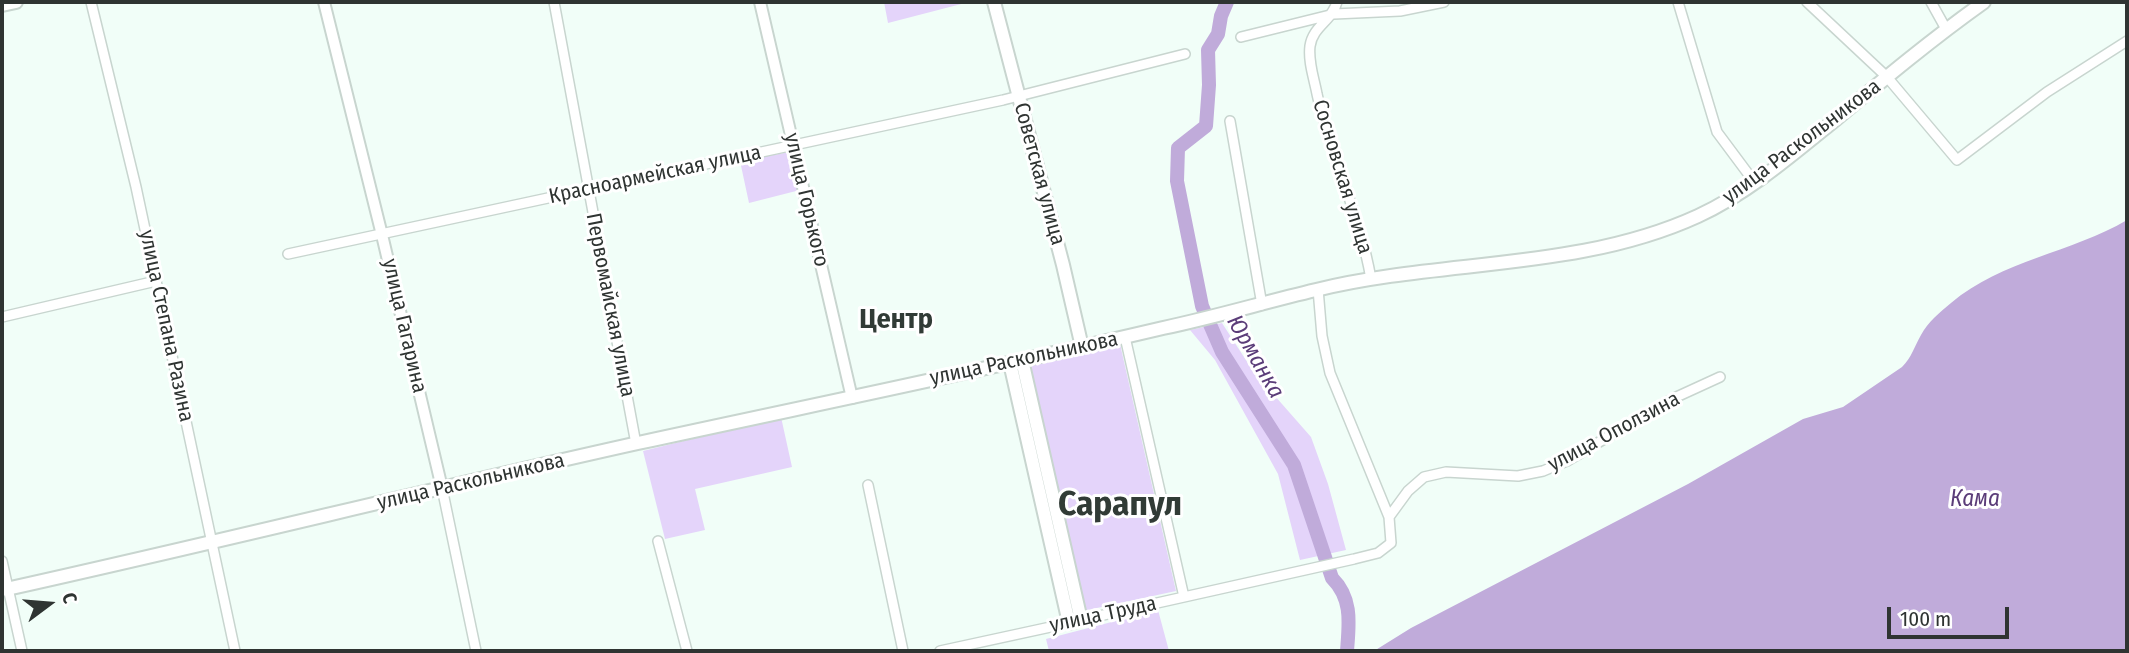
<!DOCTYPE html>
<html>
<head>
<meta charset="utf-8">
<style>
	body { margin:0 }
	#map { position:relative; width:2129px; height:653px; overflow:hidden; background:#f1fef8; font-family:"Fira Sans Condensed",sans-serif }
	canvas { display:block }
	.frame { position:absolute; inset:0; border:4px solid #2f3432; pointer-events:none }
	.north { position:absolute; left:14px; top:569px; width:70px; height:70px; -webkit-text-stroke:5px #fff; paint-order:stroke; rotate:74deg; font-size:19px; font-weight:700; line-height:28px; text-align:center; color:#2f3432 }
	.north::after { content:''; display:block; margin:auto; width:24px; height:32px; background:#2f3432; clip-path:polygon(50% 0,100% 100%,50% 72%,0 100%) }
	.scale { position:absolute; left:1887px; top:607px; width:122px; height:32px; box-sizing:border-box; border:4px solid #2f3432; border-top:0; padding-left:9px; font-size:21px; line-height:24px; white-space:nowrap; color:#2f3432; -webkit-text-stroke:5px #fff; paint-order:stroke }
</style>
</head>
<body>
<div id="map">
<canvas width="2129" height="653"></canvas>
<div class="frame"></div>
<div class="north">С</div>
<div class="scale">100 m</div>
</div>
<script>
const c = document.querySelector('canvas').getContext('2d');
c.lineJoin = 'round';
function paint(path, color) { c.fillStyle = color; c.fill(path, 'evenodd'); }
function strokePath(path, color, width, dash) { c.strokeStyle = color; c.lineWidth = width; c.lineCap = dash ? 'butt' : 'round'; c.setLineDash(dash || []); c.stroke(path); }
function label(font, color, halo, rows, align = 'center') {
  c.font = font + ' "Fira Sans Condensed",sans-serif'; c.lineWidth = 6; c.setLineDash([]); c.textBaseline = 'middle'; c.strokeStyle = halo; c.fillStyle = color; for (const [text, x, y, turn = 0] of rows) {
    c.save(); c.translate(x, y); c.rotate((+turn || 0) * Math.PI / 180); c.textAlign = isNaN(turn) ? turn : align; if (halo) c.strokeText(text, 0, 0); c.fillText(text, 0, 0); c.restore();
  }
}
const green = new Path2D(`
	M884,2h85l-81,21z
	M790,152l10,38 -51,13 -9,-42z
	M1222,323l31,48 58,66 17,47 18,66 -46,10 -22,-86 -63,-114 -25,-30z
	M1120,344l56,247 -93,20 -55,-246z
	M781,417l11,50 -97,22 10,41 -40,9 -22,-88z
	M1158,610l11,41h-120l-3,-12z`);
const water = new Path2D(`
	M2127,220v431h-753l37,-23 277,-144 115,-65 40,-12 59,-40c10,-10 12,-20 19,-32 7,-13 19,-23 30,-32 51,-43 120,-50 176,-83z`);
const river = new Path2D(`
	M1227,2l-6,14 -3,18 -10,16 1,35 -3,41 -28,22 -1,33 25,125 20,46 72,113 38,113c21,21 17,46 15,73`);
const minor = new Path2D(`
	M91,2l45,185 99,464
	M554,2l82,442
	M1337,2c-5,19 -24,24 -27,44 -2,16 4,32 7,48 14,63 43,121 54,185
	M1678,2l39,130 38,51
	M1807,2l80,75 70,83 90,-68 80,-51
	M1931,2l15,27
	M1241,37l93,-23 66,-3 44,-9
	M1230,121l32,184
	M288,254l715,-154 182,-46
	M2,317l154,-36
	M1125,337l59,260
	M868,485l35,166
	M442,488l34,163
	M1389,517l19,-26 16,-14 22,-5 72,4 25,-5 24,-10 105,-62 48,-22
	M658,541l29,110
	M2,561l20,90
	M1081,620l273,-61 24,-6 13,-10 -2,-26 -59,-144 -8,-37 -4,-47
	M940,651l129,-28`);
const tertiary = new Path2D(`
	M324,2l58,233 60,253
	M760,2l92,396`);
const secondary = new Path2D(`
	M994,2l69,263 19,82
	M2,5l14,-3
	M1010,363l59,260 12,-3 -59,-260
	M2,590c213,-47 424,-100 636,-147 175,-38 351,-74 525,-115 52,-11 102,-26 153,-38 126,-31 262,-19 382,-74 50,-23 94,-61 137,-96 49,-41 97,-81 149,-118`);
const streetNames = [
	["улица Раскольникова",1802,142,-37],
	["Советская улица",1039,174,75],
	["Красноармейская улица",655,175,-12],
	["Сосновская улица",1342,177,73],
	["улица Горького",806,200,77],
	["Первомайская улица",610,305,79],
	["улица Степана Разина",166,326,78],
	["улица Гагарина",404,326,77],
	["улица Раскольникова",1024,359,-12],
	["улица Оползина",1614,432,-28],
	["улица Раскольникова",471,482,-13],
	["улица Труда",1103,615,-12]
];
const waterNames = [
	["Юрманка",1255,357,60],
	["Кама",1975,500]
];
const districtNames = [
	["Центр",896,320]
];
const townNames = [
	["Сарапул",1120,505]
];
paint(green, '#e4d4fa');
paint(water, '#c0abda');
strokePath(river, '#c0abda', 14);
strokePath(minor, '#c8d5cf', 12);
strokePath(tertiary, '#c8d5cf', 14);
strokePath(secondary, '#c8d5cf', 16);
strokePath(minor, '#fff', 9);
strokePath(tertiary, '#fff', 10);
strokePath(secondary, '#fff', 12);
label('21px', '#2f3432', '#fff', streetNames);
label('italic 23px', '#5b3d79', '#fff', waterNames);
label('bold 28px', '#313b36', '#fff', districtNames);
label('bold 35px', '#313b36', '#fff', townNames);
</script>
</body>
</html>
